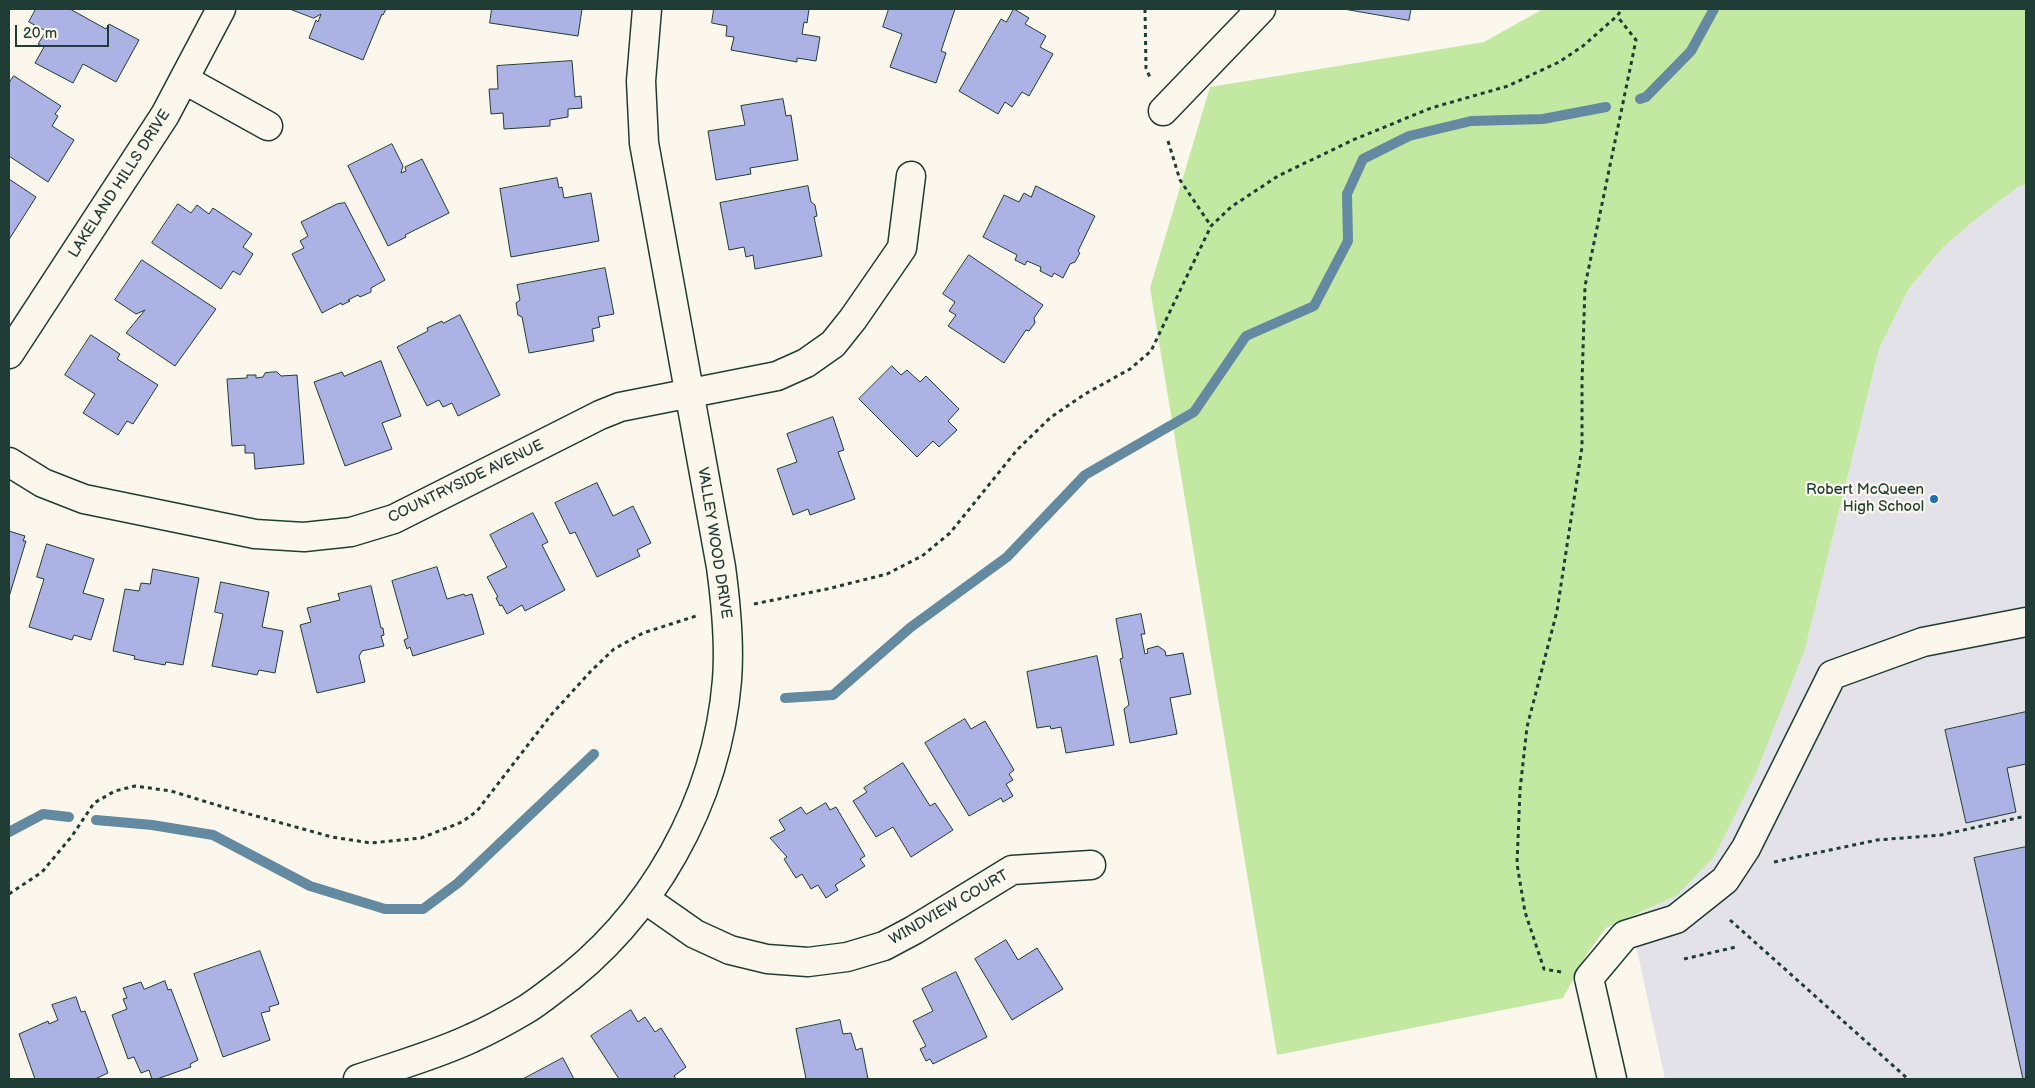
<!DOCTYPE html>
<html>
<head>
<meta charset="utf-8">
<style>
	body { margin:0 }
	#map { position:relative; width:2035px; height:1088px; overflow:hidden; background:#fbf7ec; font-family:"Balsamiq Sans",sans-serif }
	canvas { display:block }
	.frame { position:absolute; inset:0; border:10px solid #1f3d34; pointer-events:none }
	.scale { position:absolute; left:15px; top:25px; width:94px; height:22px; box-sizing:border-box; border:2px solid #1f3d34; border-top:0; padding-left:6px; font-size:15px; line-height:18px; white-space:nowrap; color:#1f3d34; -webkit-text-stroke:4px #fbf7ec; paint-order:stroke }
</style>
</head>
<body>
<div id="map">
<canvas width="2035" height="1088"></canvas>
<div class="frame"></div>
<div class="scale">20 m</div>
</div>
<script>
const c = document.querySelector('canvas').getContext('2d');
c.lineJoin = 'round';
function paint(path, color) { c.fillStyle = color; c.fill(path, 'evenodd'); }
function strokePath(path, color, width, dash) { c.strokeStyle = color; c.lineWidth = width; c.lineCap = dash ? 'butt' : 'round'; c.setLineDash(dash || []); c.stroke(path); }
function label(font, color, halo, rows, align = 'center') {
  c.font = font + ' "Balsamiq Sans",sans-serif'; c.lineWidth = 4.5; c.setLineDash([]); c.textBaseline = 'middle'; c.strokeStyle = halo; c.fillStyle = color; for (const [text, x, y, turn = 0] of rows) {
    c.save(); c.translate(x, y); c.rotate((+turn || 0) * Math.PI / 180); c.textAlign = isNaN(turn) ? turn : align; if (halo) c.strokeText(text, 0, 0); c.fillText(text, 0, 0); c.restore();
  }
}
const built = new Path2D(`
	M2026,184v895h-361l-35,-161 46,-22 129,-247 74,-300 29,-59 35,-43 33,-28 42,-32z`);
const green = new Path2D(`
	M1543,9h483v175l-8,3 -42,32 -33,28 -35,43 -29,59 -74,300 -49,124 -42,84 -38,39 -70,32 -19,26 -24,44 -286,57 -127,-767 60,-201 274,-45z`);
const stream = new Path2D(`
	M1640,99l6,-2 45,-46 23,-42
	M785,698l48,-3 78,-68 96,-70 78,-82 109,-63 52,-76 68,-30 34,-65 -1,-47 16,-35 46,-23 62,-15 72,-2 63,-12
	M96,820l56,5 61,10 97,51 75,23h38l35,-26 136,-129
	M9,832l34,-18 26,3`);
const building = new Path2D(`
	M36,9h34l36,20 3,-5 30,16 -23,42 -33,-18 -10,19 -38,-20 9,-16 -6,-3 8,-13 -17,-9z
	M290,9h96l-3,6 -1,-1 -19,46 -54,-22 7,-18 2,2 3,-8 -7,4z
	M492,9h90l-4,27 -88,-13z
	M714,9h95l-2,14 -3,-1 -2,12 18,3 -4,24 -19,-3v4l-66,-12 3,-13 -8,-1 1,-10 -15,-3z
	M889,9h66l-14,42 5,2 -10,30 -46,-16 12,-33 -19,-7z
	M1014,9l15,9 -4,6 21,12 -6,11 13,7 -24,42 -7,-4 -10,15 -7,-5 -7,12 -39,-23 42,-72 5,3z
	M1344,9h67l-2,11z
	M572,61l3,36 6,-1 1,12 -14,1v8l-18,3v6l-46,3 -1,-16 -12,1 -2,-25h9l-1,-23z
	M14,76l47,30 -6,8 3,2 -6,10 22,14 -26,42 -39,-26v-73z
	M783,99l3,17 5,-1 7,45 -48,8 1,6 -35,6 -8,-49 37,-6 -4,-19z
	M392,144l11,22 -2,7 5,-2 -1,-4 17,-8 27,54 -44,22 1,2 -18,9 -40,-80z
	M557,178l2,10 3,-1 2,11 27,-5 8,48 -88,16 -11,-68z
	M9,179l27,18 -26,41 -1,-1z
	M808,186l3,16 4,3 2,11 -3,1 8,39 -67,13 -2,-14 -7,2 -2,-10 -15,3 -9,-47z
	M1036,186l59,30 -17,35 2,2 -5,9 -5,2 -7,14 -9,-5 -2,4 -12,-6 1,-4 -14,-6 -2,4 -10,-5 2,-5 -34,-18 21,-42 15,7 5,-9 7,4z
	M345,203l40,77 -14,8v4l-11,5 -2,-2 -10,5 2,1 -8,4 -1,-2 -19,10 -30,-59 12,-6 -4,-7 8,-5 -7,-14 36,-18z
	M178,204l13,9 6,-8 12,9 4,-6 39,26 -9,13 10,7 -13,21 -7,-4 -12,18 -69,-46z
	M969,255l74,50 -9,13 1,5 -6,8 -3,-1 -22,33 -56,-37 8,-11 -7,-4 6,-9 -12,-8z
	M142,260l74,49 -41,57 -49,-33 19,-23 -9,4 -21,-14z
	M605,268l9,46 -16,3 2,10 -8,2 2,12 -65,12 -7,-36 -4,-2 -2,-12 4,-3 -3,-15z
	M460,315l40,80 -42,21 -6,-13 -9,4 -4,-7 -12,6 -30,-59 31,-16 -1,-3 15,-7 1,2z
	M91,335l29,19 -3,5 41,26 -25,39 -6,-3 -9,14 -35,-22 12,-19 -30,-19z
	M381,361l20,55 -19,7 10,26 -47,17 -31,-84 28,-10 2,4z
	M892,366l9,9 6,-5 13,12 6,-6 33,33 -11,12 9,9 -18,17 -6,-6 -16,16 -58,-58z
	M277,372l4,4 16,-1 7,89 -49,5 -1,-16h-9v-8l-13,1 -5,-67 20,-1v-3h9v3l7,-1 2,-4z
	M833,417l11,33 -6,2 17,47 -45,16 -2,-6 -15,6 -16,-46 20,-7 -10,-28z
	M597,483l16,33 20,-10 18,37 -14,7 3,6 -43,21 -22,-45 -5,2 -15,-31z
	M533,513l15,29 -6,3 23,45 -40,21 -3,-6 -15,9 -5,-9 -2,1 -4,-8 2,-1 -11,-20 20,-10 -17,-32z
	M9,531l16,5 -2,5h3l-17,56z
	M47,544l47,15 -11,34 21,6 -13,41 -17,-5 -2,5 -43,-13 15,-48 -7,-2z
	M437,567l10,32 17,-5 1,2 7,-2 12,40 -71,22 -3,-9 -3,2 -3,-9 4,-2 -16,-57z
	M153,569l46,9 -16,87 -17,-3 -1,3 -31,-6 1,-3 -22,-5 12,-62 14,2 2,-8 9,1z
	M221,582l48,10 -7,35 21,4 -8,42 -16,-3 -2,5 -45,-9 11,-52 -8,-2z
	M371,586l10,42h2l1,7 -3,1 3,10 -22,5 -3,5 6,26 -48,11 -17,-68 11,-3 -4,-14 33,-8 -2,-6z
	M1141,614l4,20h-4l4,20 3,-1 -1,-4 11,-3 7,5 1,5 17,-3 8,41 -21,4 7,36 -47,9 -6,-34 5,-4 -9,-46 3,-1 -7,-39z
	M1097,656l17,89 -48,8 -5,-26 -10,2 -1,-3 -13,2 -10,-56z
	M2026,712v52l-19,4 9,44 -50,11 -21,-93z
	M965,719l6,10 14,-8 29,49 -5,4 4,6 -7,4 7,12 -10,6 -2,-4 -32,18 -44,-73z
	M903,763l27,43 5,-3 18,27 -42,27 -18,-30 -17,10 -23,-36 14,-9 -3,-4z
	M826,803l4,7 6,-3 29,49 -5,3 5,7 -30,19 3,5 -12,8 -8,-13 -7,4 -9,-15 -6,4 -12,-19 3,-2 -17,-19 15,-8 -6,-10 22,-13 5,7z
	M2026,847v232h-3l-49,-221z
	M1006,940l12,20 19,-12 26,41 -51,31 -37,-61z
	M260,951l19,53 -10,3 1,4 -9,2 9,27 -47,17 -29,-83z
	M956,972l31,65 -54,27 -3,-5 -4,2 -6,-12 6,-3 -13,-25 20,-10 -11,-22z
	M165,981l3,9 3,-1 27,71 -8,4 1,3 -34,12h-5l-3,-9 -8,3 -7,-16 -6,2 -16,-44 15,-6 -4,-10 4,-1 -4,-10 18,-6 3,7z
	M76,997l5,15 4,-1 23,62 -13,6h-60l-16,-45 29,-13 1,3 9,-4 -6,-15z
	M631,1010l7,12 7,-5 10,15 6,-4 25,39 -12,9 2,3h-57l-28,-43z
	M840,1020l3,14 8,-1 5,17 6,-2 6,31h-62l-10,-50z
	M563,1058l11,21h-51z`);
const path = new Path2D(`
	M1145,9l1,59 5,12
	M1168,141l12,39 31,46
	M754,604l73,-15 60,-15 35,-18 28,-23 67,-83 34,-33 34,-23 45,-25 21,-18 60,-125 20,-19 47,-31 75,-36 78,-32 77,-22 51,-24 24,-16 34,-30 5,-7
	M1774,862l103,-22 64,-5 85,-19
	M9,894l33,-22 30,-36 22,-33 21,-12 20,-5 36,5 49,15 112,31 39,6 50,-5 41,-16 15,-11 74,-96 40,-44 23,-22 29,-16 53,-17
	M1730,920l178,159
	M1684,959l52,-12
	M1561,972l-17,-3 -19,-57 -8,-48 3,-74 7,-63 30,-116 25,-164v-65l3,-96 51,-246 -19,-24`);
const minor = new Path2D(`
	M185,80l83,46
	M1163,111l98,-102
	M9,354l156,-239 56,-106
	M9,462l34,21 41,16 171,35 49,3 47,-5 43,-13 206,-104 20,-8 157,-31 29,-13 27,-19 20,-25 49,-71 9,-72
	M645,899l50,35 35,16 37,9 41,3 39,-5 37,-11 30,-16 98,-60 79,-5
	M358,1079c38,-13 78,-24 114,-41 18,-8 36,-18 53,-28 10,-6 19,-13 28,-20 99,-72 164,-188 174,-310 3,-38 -1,-76 -6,-113l-77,-424 -3,-62 6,-72
	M1612,1079l-23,-101 36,-43 51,-16 49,-39 21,-32 86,-173 91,-33 103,-20`);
const markers = [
	[1934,499,5,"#1f6fb2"]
];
const streetNames = [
	["LAKELAND HILLS DRIVE",120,184,-57],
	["COUNTRYSIDE AVENUE",466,482,-26],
	["VALLEY WOOD DRIVE",714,543,81],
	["WINDVIEW COURT",949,908,-30]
];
const poiNames = [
	["Robert McQueen",1924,490],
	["High School",1924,507]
];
paint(built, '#e3e2e9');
paint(green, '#c3e8a2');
strokePath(stream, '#638aa1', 10);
paint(building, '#acb2e3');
strokePath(building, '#1f3d34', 1);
strokePath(minor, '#1f3d34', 31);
strokePath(path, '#1f3d34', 3, [4, 4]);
strokePath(minor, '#fbf7ec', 28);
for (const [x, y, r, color] of markers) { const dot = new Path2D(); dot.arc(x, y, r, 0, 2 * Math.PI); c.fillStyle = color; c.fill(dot); strokePath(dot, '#fbf7ec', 2); }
label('15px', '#1f3d34', '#fbf7ec', streetNames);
label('15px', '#1f3d34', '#fbf7ec', poiNames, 'right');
</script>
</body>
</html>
